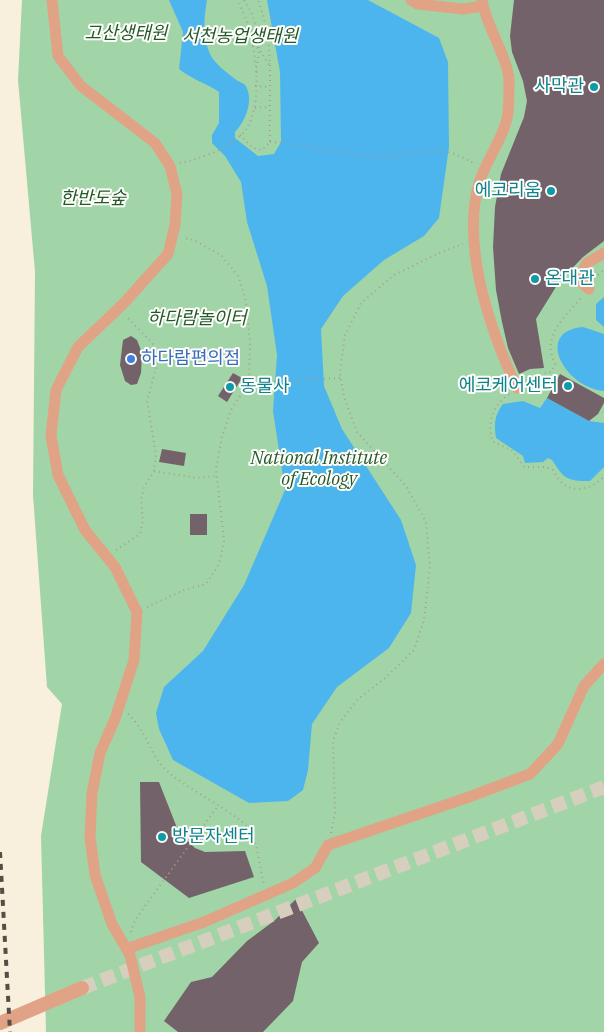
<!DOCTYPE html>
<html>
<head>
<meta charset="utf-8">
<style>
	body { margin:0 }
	canvas { display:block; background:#f8efdc }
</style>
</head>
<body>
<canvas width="604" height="1032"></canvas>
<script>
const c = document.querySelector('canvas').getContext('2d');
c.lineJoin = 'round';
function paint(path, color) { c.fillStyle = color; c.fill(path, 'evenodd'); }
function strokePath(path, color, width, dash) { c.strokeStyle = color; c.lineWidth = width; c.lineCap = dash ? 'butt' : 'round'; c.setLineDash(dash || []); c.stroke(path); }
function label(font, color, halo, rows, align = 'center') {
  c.font = font + ' "IBM Plex Serif","Noto Sans KR",serif'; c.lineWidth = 4; c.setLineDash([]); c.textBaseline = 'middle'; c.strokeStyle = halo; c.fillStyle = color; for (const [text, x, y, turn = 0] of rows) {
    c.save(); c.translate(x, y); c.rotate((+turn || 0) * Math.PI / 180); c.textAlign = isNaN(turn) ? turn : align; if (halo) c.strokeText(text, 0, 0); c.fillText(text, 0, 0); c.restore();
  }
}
const green = new Path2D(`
	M22,0h582v1032h-558l-5,-196 21,-132 -15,-17 -14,-192 2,-223 -17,-192z`);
const water = new Path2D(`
	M169,0h38c-3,18 -5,36 3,54 5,10 16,18 25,25 2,2 8,4 10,6 10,14 0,37 -10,47v6l23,18 16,-2 7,-12 -1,-70 -13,-72h101l71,38 9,24 1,85 -10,71 -15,18 -40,24 -41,36 -22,33 3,57 18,43 59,91 15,45 -5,48 -22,35 -52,39 -25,37 -4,46 -5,20 -15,11 -39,2 -76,-43 -14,-31 -3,-16 8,-26 39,-36 41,-66 41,-95 -12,-79 4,-56 -10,-69 -20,-64 -6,-40 -16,-26 -13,-13v-8l7,-12v-31c-13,-9 -28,-13 -40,-23l4,-37z
	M604,297v30l-8,-7v-16z
	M583,327l21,7v57c-40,-4 -70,-60 -21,-64z
	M547,398l42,23 15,2v44l-14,14c-23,0 -26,-2 -38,-21l-4,-2 -5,4 -18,1 -2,-7 -27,-18c-2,-14 -2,-22 7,-34l20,-3 17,7z`);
const building = new Path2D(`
	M514,0h90v241l-21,16 -24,25 -23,37 8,49 -14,1 -11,5 -11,-26 -6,-26 -6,-32 -3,-43 2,-40 6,-33 23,-57 3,-16 -4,-20 -11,-29 -2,-16z
	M131,336l6,4 5,13 -1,20 -4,11 -6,1 -6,-4 -5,-16 3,-25z
	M233,373l9,5 -15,24 -9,-6z
	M560,374l44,24v5l-6,11 -9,7 -42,-23z
	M162,449l24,4 -2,13 -25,-4z
	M190,514h17v21h-17z
	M140,782h19l20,51 16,15 10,4 40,-1 9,26 -65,21 -48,-36z
	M296,899l23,44 -17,19 -9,39 -30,31h-85l-14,-11 27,-39 21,-5 35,-36 27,-20z`);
const tertiaryTunnel = new Path2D(`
	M82,988l522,-201`);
const path = new Path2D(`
	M244,0c18,29 16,43 12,76
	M252,46l7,3 11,17
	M255,86l14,1
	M255,108l13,-1
	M240,135l13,13 9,2 8,-8c-2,-48 6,-96 -12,-142
	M270,142c37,2 72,14 109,15 25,0 51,-11 76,-3 7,3 14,7 21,10
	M180,163c20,-4 55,-16 67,-35 15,-26 9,-68 4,-95 -3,-11 -9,-23 -13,-33
	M594,278l10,-8
	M527,381l7,-6 17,-3 4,-8c-14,-28 9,-46 26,-66
	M249,382l91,-4
	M509,394c-17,13 -21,26 -17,47l21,10 11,16h21l8,3c3,4 5,10 9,13 13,11 32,5 42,-7
	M154,471l43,7 20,-2
	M116,550l24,-16 3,-13 -2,-21 3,-13 10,-16 2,-16 -9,-54 10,-37 -3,-19 -27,-28
	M147,607l37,-17 22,-6 13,-20 5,-23 -8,-72 6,-32 9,-27 18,-28 1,-40 -4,-40 -7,-25 -17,-21 -28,-16 -10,-2
	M128,714c18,16 21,38 36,54 18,19 80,48 87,64 7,15 9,36 13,53
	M331,833l4,-20 -2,-72 7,-19 17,-22 27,-21 30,-29 10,-30 6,-53 -4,-45 -20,-36 -49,-54 -13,-35 -4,-23 5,-39 16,-32 33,-28 43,-21 26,-10
	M131,932l4,-12 82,-113`);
const minor = new Path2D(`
	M52,0l6,56 23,30 74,57 15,23 7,28 -2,31 -7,29 -44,49 -46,44 -22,43 -5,46 7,39 27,55 30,37 22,45 -3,48 -19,59 -15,34 -8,40 -2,44 5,38 17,49 18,31 10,42v35
	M411,0l6,4 46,5 20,-3
	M482,0c3,24 28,61 27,83 0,10 0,20 -1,30 -3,23 -22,47 -29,70 -18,63 11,147 38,205
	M589,289l-6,-5 -2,-10 6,-11 17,-10
	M126,949l78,-27 89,-39 22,-15 13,-23 141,-48 61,-23 28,-30 26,-58 20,-22`);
const tertiary = new Path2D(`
	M0,1023l82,-35`);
const rail = new Path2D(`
	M0,852l10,180`);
const markers = [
	[594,87,5,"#0f9aa8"],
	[551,191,5,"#0f9aa8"],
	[535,279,5,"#0f9aa8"],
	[131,359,5,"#3f7fe0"],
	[568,386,5,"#0f9aa8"],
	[230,387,5,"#0f9aa8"],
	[162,837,5,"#0f9aa8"]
];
const parkNames = [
	["고산생태원",126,34],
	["서천농업생태원",240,37],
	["한반도숲",93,199],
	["하다람놀이터",197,319],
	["National Institute",319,459],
	["of Ecology",319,480]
];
const cultureNames = [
	["사막관",584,87],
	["에코리움",541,191],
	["온대관",545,279,"left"],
	["에코케어센터",558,386],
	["동물사",240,387,"left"],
	["방문자센터",172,837,"left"]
];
const shopNames = [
	["하다람편의점",141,359]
];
paint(green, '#a1d5a7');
paint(water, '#4db5ed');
paint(building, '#74626a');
strokePath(tertiaryTunnel, '#d7cfbe', 14, [14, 7]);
strokePath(path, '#a59f90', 2, [1, 4]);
strokePath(minor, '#e1a386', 11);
strokePath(tertiary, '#e1a386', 14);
strokePath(rail, '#534f45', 4, [6, 6]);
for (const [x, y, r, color] of markers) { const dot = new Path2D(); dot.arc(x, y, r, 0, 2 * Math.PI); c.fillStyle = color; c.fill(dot); strokePath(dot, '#fffdf9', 2); }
label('italic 18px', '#21592d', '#fffdf9', parkNames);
label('18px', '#0d838f', '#fffdf9', cultureNames, 'right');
label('18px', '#366cbe', '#fffdf9', shopNames, 'left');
</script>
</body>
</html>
